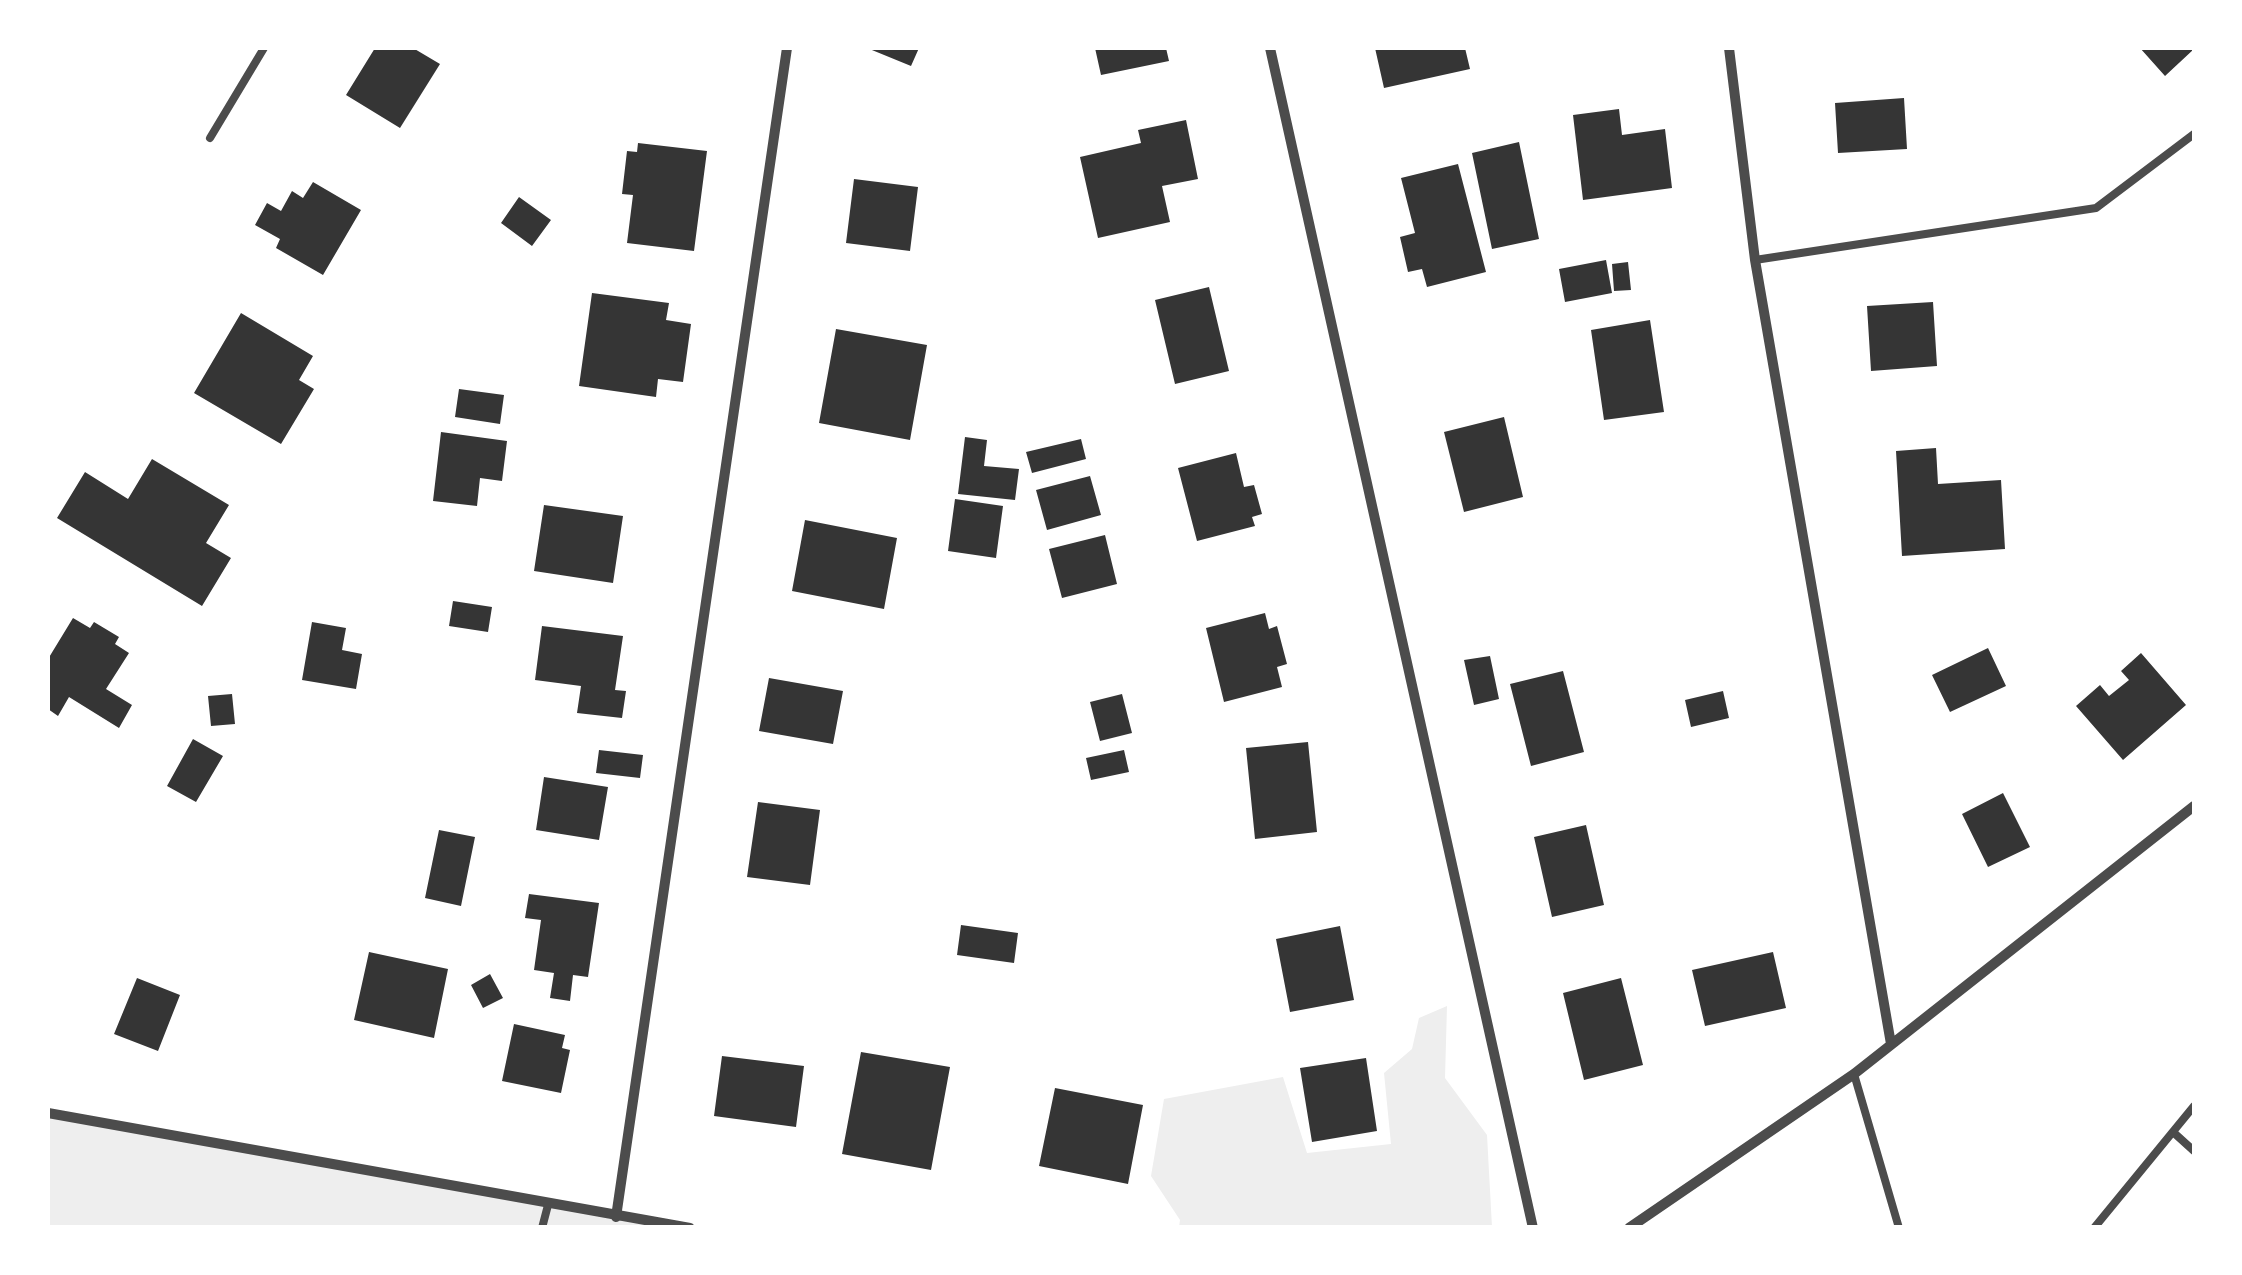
<!DOCTYPE html>
<html>
<head>
<meta charset="utf-8">
<style>
	body { margin:0 }
	#map { position:relative; width:2242px; height:1275px; overflow:hidden; background:#fff; font-family:"DM Sans",sans-serif }
	canvas { display:block }
	.frame { position:absolute; inset:0; border:50px solid #fff; pointer-events:none }
</style>
</head>
<body>
<div id="map">
<canvas width="2242" height="1275"></canvas>
<div class="frame"></div>
</div>
<script>
const c = document.querySelector('canvas').getContext('2d');
c.lineJoin = 'round';
function paint(path, color) { c.fillStyle = color; c.fill(path, 'evenodd'); }
function strokePath(path, color, width, dash) { c.strokeStyle = color; c.lineWidth = width; c.lineCap = dash ? 'butt' : 'round'; c.setLineDash(dash || []); c.stroke(path); }
const green = new Path2D(`
	M1447,1006l-2,72 42,57 5,92h-313l1,-7 -29,-44 13,-77 119,-22 24,76 84,-9 -7,-71 28,-24 7,-31z
	M48,1113l642,115h-642z`);
const building = new Path2D(`
	M375,48h38l27,16 -40,64 -54,-33z
	M867,48h52l-8,18z
	M1095,48h71l3,13 -68,14z
	M1375,48h90l5,21 -86,19z
	M2140,48h54v1l-29,27z
	M1904,98l3,51 -69,4 -3,-50z
	M1619,109l3,26 43,-6 7,59 -89,12 -10,-85z
	M1186,120l12,59 -36,7 8,36 -72,16 -18,-81 61,-14 -3,-13z
	M1519,142l20,97 -47,10 -20,-96z
	M638,143l69,8 -13,100 -67,-8 6,-48 -11,-1 5,-43 10,1z
	M1458,164l28,108 -59,15 -5,-18 -14,3 -8,-35 15,-4 -14,-55z
	M854,179l64,8 -8,64 -64,-8z
	M313,182l48,28 -38,65 -47,-27 4,-9 -25,-14 12,-22 14,8 11,-20 11,7z
	M519,197l32,23 -19,26 -31,-23z
	M1606,260l6,33 -47,9 -6,-33z
	M1628,262l3,28 -17,1 -2,-27z
	M1209,287l20,84 -54,13 -20,-84z
	M592,293l77,10 -3,17 25,4 -8,58 -25,-3 -2,18 -77,-11z
	M1933,302l4,64 -66,5 -4,-65z
	M241,313l72,43 -14,24 15,9 -33,55 -87,-51z
	M1650,320l14,92 -60,8 -13,-90z
	M836,329l91,16 -17,95 -91,-17z
	M459,389l45,6 -4,29 -45,-7z
	M1504,417l19,80 -59,15 -20,-80z
	M441,432l66,9 -5,40 -22,-3 -3,28 -44,-5z
	M965,437l22,3 -3,26 35,3 -4,31 -57,-6z
	M1081,439l5,20 -54,14 -6,-21z
	M1936,448l2,36 63,-4 4,69 -103,7 -6,-105z
	M1236,453l8,34 10,-2 8,29 -10,3 3,9 -58,15 -19,-73z
	M152,459l77,46 -23,38 25,15 -29,48 -145,-88 28,-46 43,27z
	M1090,476l11,39 -54,15 -11,-40z
	M955,499l48,7 -7,52 -48,-7z
	M544,505l79,11 -10,67 -79,-12z
	M805,520l92,18 -13,71 -92,-18z
	M1105,535l12,49 -55,14 -13,-49z
	M453,601l39,6 -4,25 -39,-6z
	M1265,613l4,16 8,-3 10,38 -10,3 5,20 -58,15 -18,-74z
	M73,618l17,10 4,-6 25,15 -4,7 14,9 -23,36 26,16 -13,23 -50,-31 -11,19 -10,-7v-50z
	M312,622l34,6 -4,22 20,4 -6,35 -54,-9z
	M542,626l81,10 -8,54 11,1 -4,27 -45,-5 4,-27 -46,-6z
	M1988,648l18,38 -56,26 -18,-37z
	M2141,653l45,52 -63,55 -47,-54 24,-21 9,11 20,-16 -8,-9z
	M1490,656l9,43 -25,6 -10,-45z
	M1563,671l21,81 -53,14 -21,-82z
	M769,678l74,13 -10,53 -74,-13z
	M1723,691l6,27 -38,9 -6,-27z
	M232,694l3,30 -24,2 -3,-30z
	M1122,694l10,39 -32,8 -10,-39z
	M193,739l30,17 -27,46 -29,-16z
	M1308,742l9,90 -62,7 -9,-91z
	M599,750l44,5 -3,23 -44,-5z
	M1124,750l5,22 -38,8 -5,-22z
	M544,777l64,10 -9,53 -63,-10z
	M2003,793l27,54 -42,20 -26,-53z
	M758,802l62,8 -10,75 -63,-8z
	M1586,825l18,80 -52,12 -18,-80z
	M439,830l36,7 -14,69 -36,-8z
	M529,894l70,9 -11,74 -15,-2 -3,26 -20,-3 4,-25 -20,-3 7,-50 -16,-2z
	M961,925l57,8 -4,30 -57,-8z
	M1340,926l14,74 -64,12 -14,-73z
	M369,952l79,17 -14,69 -80,-18z
	M1773,952l13,56 -81,18 -13,-56z
	M490,974l13,24 -20,10 -12,-23z
	M137,978l43,17 -22,56 -44,-17z
	M1621,978l22,87 -59,15 -21,-87z
	M514,1024l51,11 -3,13 8,2 -9,43 -59,-12z
	M861,1052l89,15 -19,103 -89,-16z
	M722,1056l82,10 -8,61 -82,-11z
	M1366,1058l11,73 -65,11 -12,-74z
	M1055,1088l88,17 -15,79 -89,-18z`);
const service = new Path2D(`
	M210,138l54,-90
	M1755,260l341,-52 98,-74
	M1854,1074l45,154
	M2173,1132l21,19
	M542,1228l6,-23
	M2094,1228l100,-122`);
const minor = new Path2D(`
	M1270,48l263,1180
	M1729,48l26,212 136,784
	M48,1113l642,115
	M616,1217l171,-1169
	M1629,1228l225,-154 340,-268`);
paint(green, '#eee');
paint(building, '#353535');
strokePath(service, '#4c4c4c', 8);
strokePath(minor, '#4c4c4c', 10);
</script>
</body>
</html>
